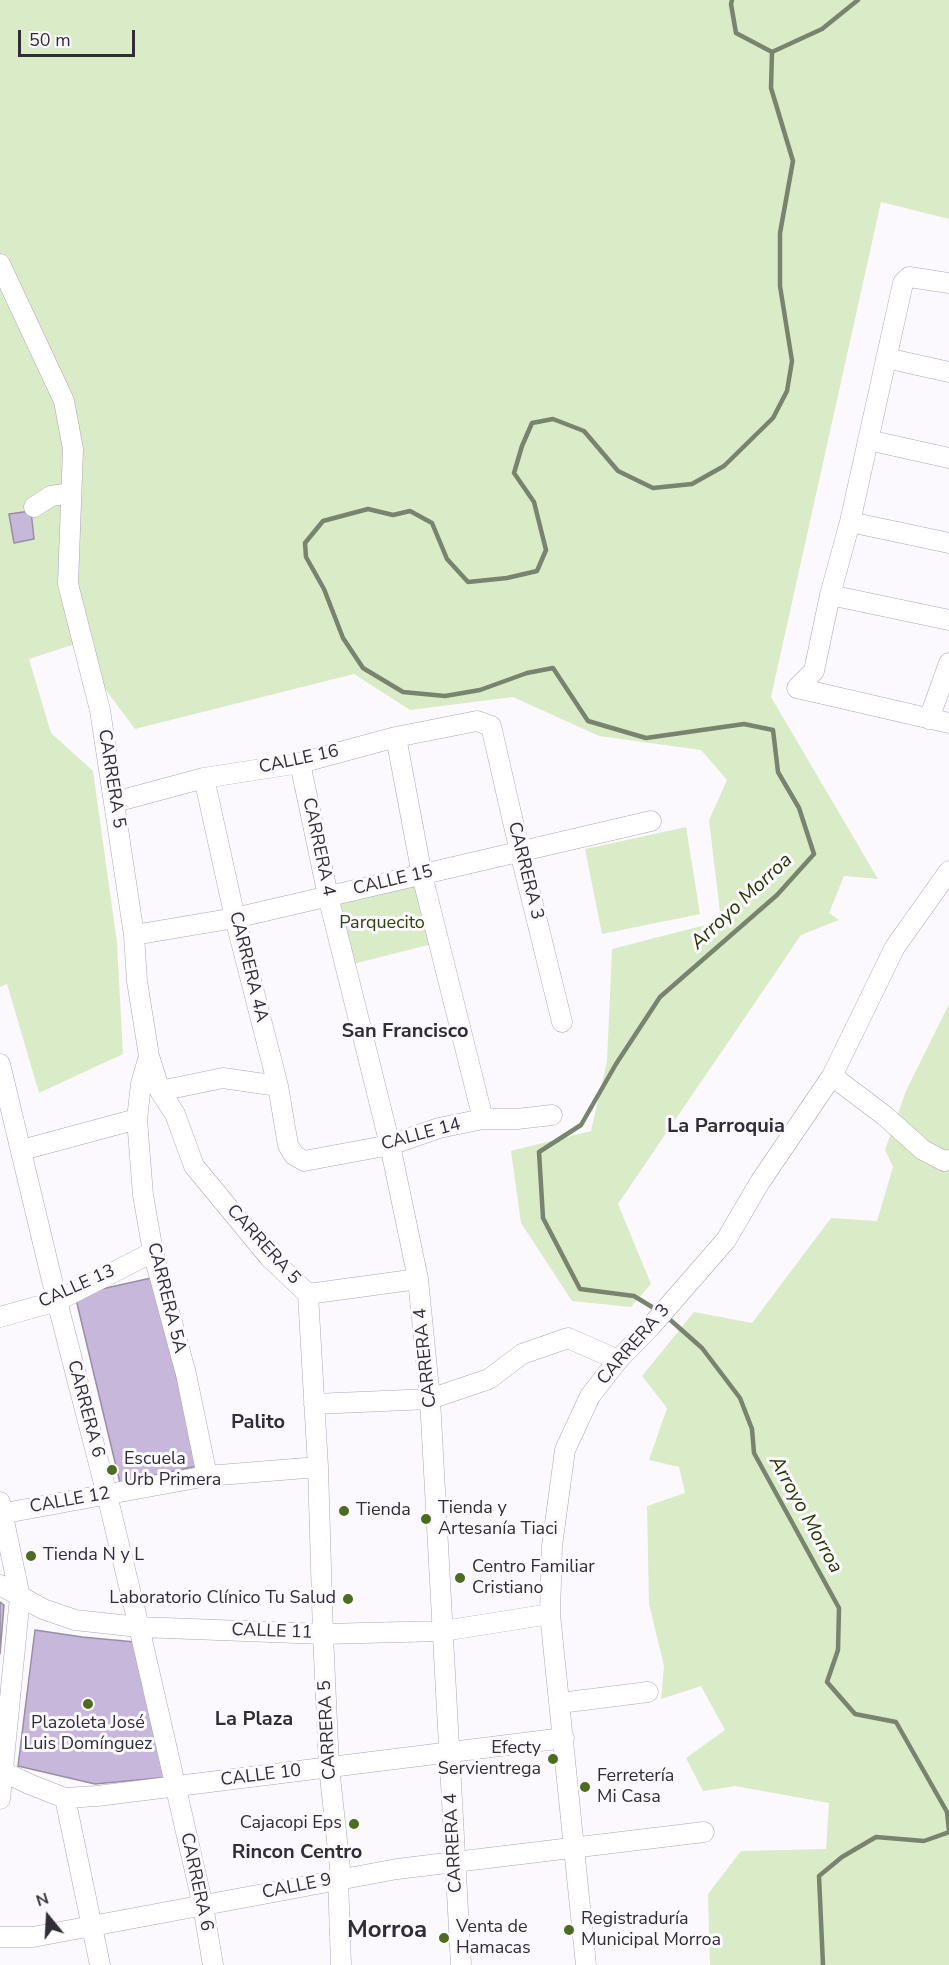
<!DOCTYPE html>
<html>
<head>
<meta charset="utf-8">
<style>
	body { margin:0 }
	#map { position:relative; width:949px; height:1965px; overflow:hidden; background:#fbf9fe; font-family:"Nunito Sans",sans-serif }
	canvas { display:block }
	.north { position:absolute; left:18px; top:1887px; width:60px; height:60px; -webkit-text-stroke:4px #fbf9fe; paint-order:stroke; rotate:342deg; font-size:16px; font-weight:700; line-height:24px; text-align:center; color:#312d37 }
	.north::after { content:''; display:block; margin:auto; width:21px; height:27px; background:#312d37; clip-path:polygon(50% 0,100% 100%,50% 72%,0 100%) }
	.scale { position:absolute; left:18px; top:30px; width:117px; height:27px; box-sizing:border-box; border:3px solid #312d37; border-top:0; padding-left:8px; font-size:18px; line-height:21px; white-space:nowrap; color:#312d37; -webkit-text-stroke:4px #fbf9fe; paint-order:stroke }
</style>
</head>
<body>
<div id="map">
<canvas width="949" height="1965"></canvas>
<div class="north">N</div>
<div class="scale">50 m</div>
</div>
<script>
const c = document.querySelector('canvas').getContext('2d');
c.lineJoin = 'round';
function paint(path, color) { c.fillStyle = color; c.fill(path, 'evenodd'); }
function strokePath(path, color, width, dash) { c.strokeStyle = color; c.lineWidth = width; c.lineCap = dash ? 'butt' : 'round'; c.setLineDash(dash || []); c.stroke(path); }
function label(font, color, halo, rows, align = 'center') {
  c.font = font + ' "Nunito Sans",sans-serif'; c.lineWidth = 6; c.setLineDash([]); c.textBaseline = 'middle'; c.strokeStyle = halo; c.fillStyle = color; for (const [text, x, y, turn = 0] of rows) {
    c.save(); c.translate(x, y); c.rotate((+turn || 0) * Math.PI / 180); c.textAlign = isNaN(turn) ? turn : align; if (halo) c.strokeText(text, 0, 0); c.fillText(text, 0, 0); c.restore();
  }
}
const green = new Path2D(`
	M0,0h949v219l-68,-17 -110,495 107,182 -34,-3 -15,37 10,7 -38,15 -183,269 33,80 -20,23 -59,-6 -51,-78 -10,-72 80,-20 16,-70 5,-112 109,-28 -12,-101 18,-40 -26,-30 -102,-14 -86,-39 -103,13 -56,-36 -219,55 -63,-84 -43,14 22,74 42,38 24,172 6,111 -84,39 -32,-109 -7,3z
	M686,827l14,87 -98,20 -17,-85z
	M422,882l14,61 -83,21 -16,-62z
	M949,1004v961h-239l-2,-71 33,-43 85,-2 3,-46 -94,-17 -32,5 -17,-33 39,-28 -24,-44 -40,13 3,-33 -15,-62 -2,-98 38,-13 -6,-26 -30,-7 18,-52 -25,-32 52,-64 58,11 79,-105 46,3 16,-54 -8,-17 21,-59z`);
const stream = new Path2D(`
	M732,0l-1,4 5,29 36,19
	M657,1310l-23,-14 -54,-7 -37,-71 -4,-66 42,-27 35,-61 44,-67 117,-102 37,-41 -15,-46 -21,-36 -5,-42 -29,-6 -98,14 -58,-17 -35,-53 -26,5 -47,17 -35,6 -42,-4 -40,-24 -20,-30 -19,-49 -18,-32 -1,-14 18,-22 45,-12 25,6 17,-4 22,12 15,36 21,23 39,-4 30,-7 9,-21 -12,-48 -20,-29 8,-27 10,-23 21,-4 31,12 34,40 35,17 39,-4 32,-18 49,-48 14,-27 5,-30 -12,-75v-53l13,-72 -22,-73 1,-36 50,-23 36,-29
	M667,1317l35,31 38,50 12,31 2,24 85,155 -1,42 -11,32 28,32 41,8 51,90 2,19
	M823,1965l-4,-89 23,-19 34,-20 48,4 25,-9`);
const building = new Path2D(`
	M31,511l3,28 -20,4 -5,-29z
	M151,1278l21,79 25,109 -77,17 -45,-188z
	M0,1602l4,3 -4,49z
	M35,1630l47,7 53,5 34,135 -74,7 -77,-18z`);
const minor = new Path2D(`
	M0,264l64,137 9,48 -5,135 32,126 34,225 3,46 12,75 11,35 15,23 19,52 76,92 38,36 10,173 5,167 6,133 11,101 -2,10 3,87
	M949,283l-40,-6 -6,6 -53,239 -20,73 -16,76 -17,17 152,35
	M886,358l63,14
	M868,440l81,18
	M34,507l17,-11 20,-3
	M850,522l99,21
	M830,595l119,25
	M929,719l20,-56
	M396,737l26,138 61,244
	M300,763l28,133 62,249 28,134 12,120 31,566
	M204,778l31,140 43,168 10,59 6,10 10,6 86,-16 49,-17 44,-9h34l35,-4
	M115,802l89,-24 96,-15 96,-26 81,-16 14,5 29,126 42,170
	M134,935l101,-17 416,-97
	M149,1056l-8,28 -4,35 6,76 10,57 33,122 21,102
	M0,1064l57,237 50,194 32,132 64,279 10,59
	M832,1076l53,40 38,34 21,11 5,-1
	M160,1091l63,-13 55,8
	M22,1150l115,-31
	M308,1294l110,-15
	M0,1317l57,-16 96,-49
	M314,1404l116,-5 59,-20 33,-25 46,-16 50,22
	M0,1502l20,95 -20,202
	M0,1514l207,-38 111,-9
	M0,1585l43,24 32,11 64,7 184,7 120,-3 107,-17
	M560,1703l88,-11
	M0,1770l29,14 36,14 32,-2 467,-58
	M65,1798l35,167
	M0,1937h33l364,-68 307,-37
	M586,1965l-36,-351 2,-68 13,-96 25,-54 28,-36 34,-35 74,-85 34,-58 72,-106 63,-129 54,-76`);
const markers = [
	[112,1470,6,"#4d6c21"],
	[344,1511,6,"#4d6c21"],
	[426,1519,6,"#4d6c21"],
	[31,1556,6,"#4d6c21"],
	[460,1578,6,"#4d6c21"],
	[348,1599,6,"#4d6c21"],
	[88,1704,6,"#4d6c21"],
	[553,1759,6,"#4d6c21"],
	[585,1787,6,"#4d6c21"],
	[354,1824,6,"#4d6c21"],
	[569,1930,6,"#4d6c21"],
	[444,1938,6,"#4d6c21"]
];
const streetNames = [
	["CALLE 16",299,760,-12],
	["CARRERA 5",111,779,81],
	["CARRERA 4",318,847,78],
	["CARRERA 3",525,871,76],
	["CALLE 15",393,881,-13],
	["CARRERA 4A",248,967,76],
	["CALLE 14",421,1135,-15],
	["CARRERA 5",263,1245,48],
	["CALLE 13",77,1287,-24],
	["CARRERA 5A",166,1298,76],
	["CARRERA 3",634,1345,-49],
	["CARRERA 4",426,1358,-96],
	["CARRERA 6",85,1409,75],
	["CALLE 12",70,1501,-10],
	["CALLE 11",272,1632,2],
	["CARRERA 5",328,1730,-93],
	["CALLE 10",261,1776,-7],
	["CARRERA 4",454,1843,-93],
	["CARRERA 6",196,1882,78],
	["CALLE 9",297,1887,-11]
];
const parkNames = [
	["Parquecito",382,924]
];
const poiNames = [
	["Escuela",124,1460],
	["Urb Primera",124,1481],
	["Tienda y",438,1509],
	["Artesanía Tiaci",438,1530],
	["Tienda",356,1511],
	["Tienda N y L",43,1556],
	["Centro Familiar",472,1568],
	["Cristiano",472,1589],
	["Laboratorio Clínico Tu Salud",336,1599,"right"],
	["Plazoleta José",88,1724,"center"],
	["Luis Domínguez",88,1745,"center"],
	["Efecty",541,1749,"right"],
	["Servientrega",541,1770,"right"],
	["Ferretería",597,1777],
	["Mi Casa",597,1798],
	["Cajacopi Eps",342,1824,"right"],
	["Registraduría",581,1920],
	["Municipal Morroa",581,1941],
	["Venta de",456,1928],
	["Hamacas",456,1949]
];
const waterNames = [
	["Arroyo Morroa",742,902,-43],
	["Arroyo Morroa",805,1515,61]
];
const neighbourhoodNames = [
	["San Francisco",405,1032],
	["La Parroquia",726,1127],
	["Palito",258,1423],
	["La Plaza",254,1720],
	["Rincon Centro",297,1853]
];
const districtNames = [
	["Morroa",387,1931]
];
paint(green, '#daebc8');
strokePath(stream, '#78846e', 4.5);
paint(building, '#c7b7db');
strokePath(building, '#998ea7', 1.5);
strokePath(minor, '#aea3bc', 21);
strokePath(minor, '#fff', 20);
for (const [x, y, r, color] of markers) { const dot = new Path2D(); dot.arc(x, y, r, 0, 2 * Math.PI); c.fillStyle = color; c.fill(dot); strokePath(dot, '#fbf9fe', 2); }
label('18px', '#312d37', '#fbf9fe', streetNames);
label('18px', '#2d430c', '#fbf9fe', parkNames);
label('18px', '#312d37', '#fbf9fe', poiNames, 'left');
label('italic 20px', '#243900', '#fbf9fe', waterNames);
label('bold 20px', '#312d37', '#fbf9fe', neighbourhoodNames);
label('bold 24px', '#312d37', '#fbf9fe', districtNames);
</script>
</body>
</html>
